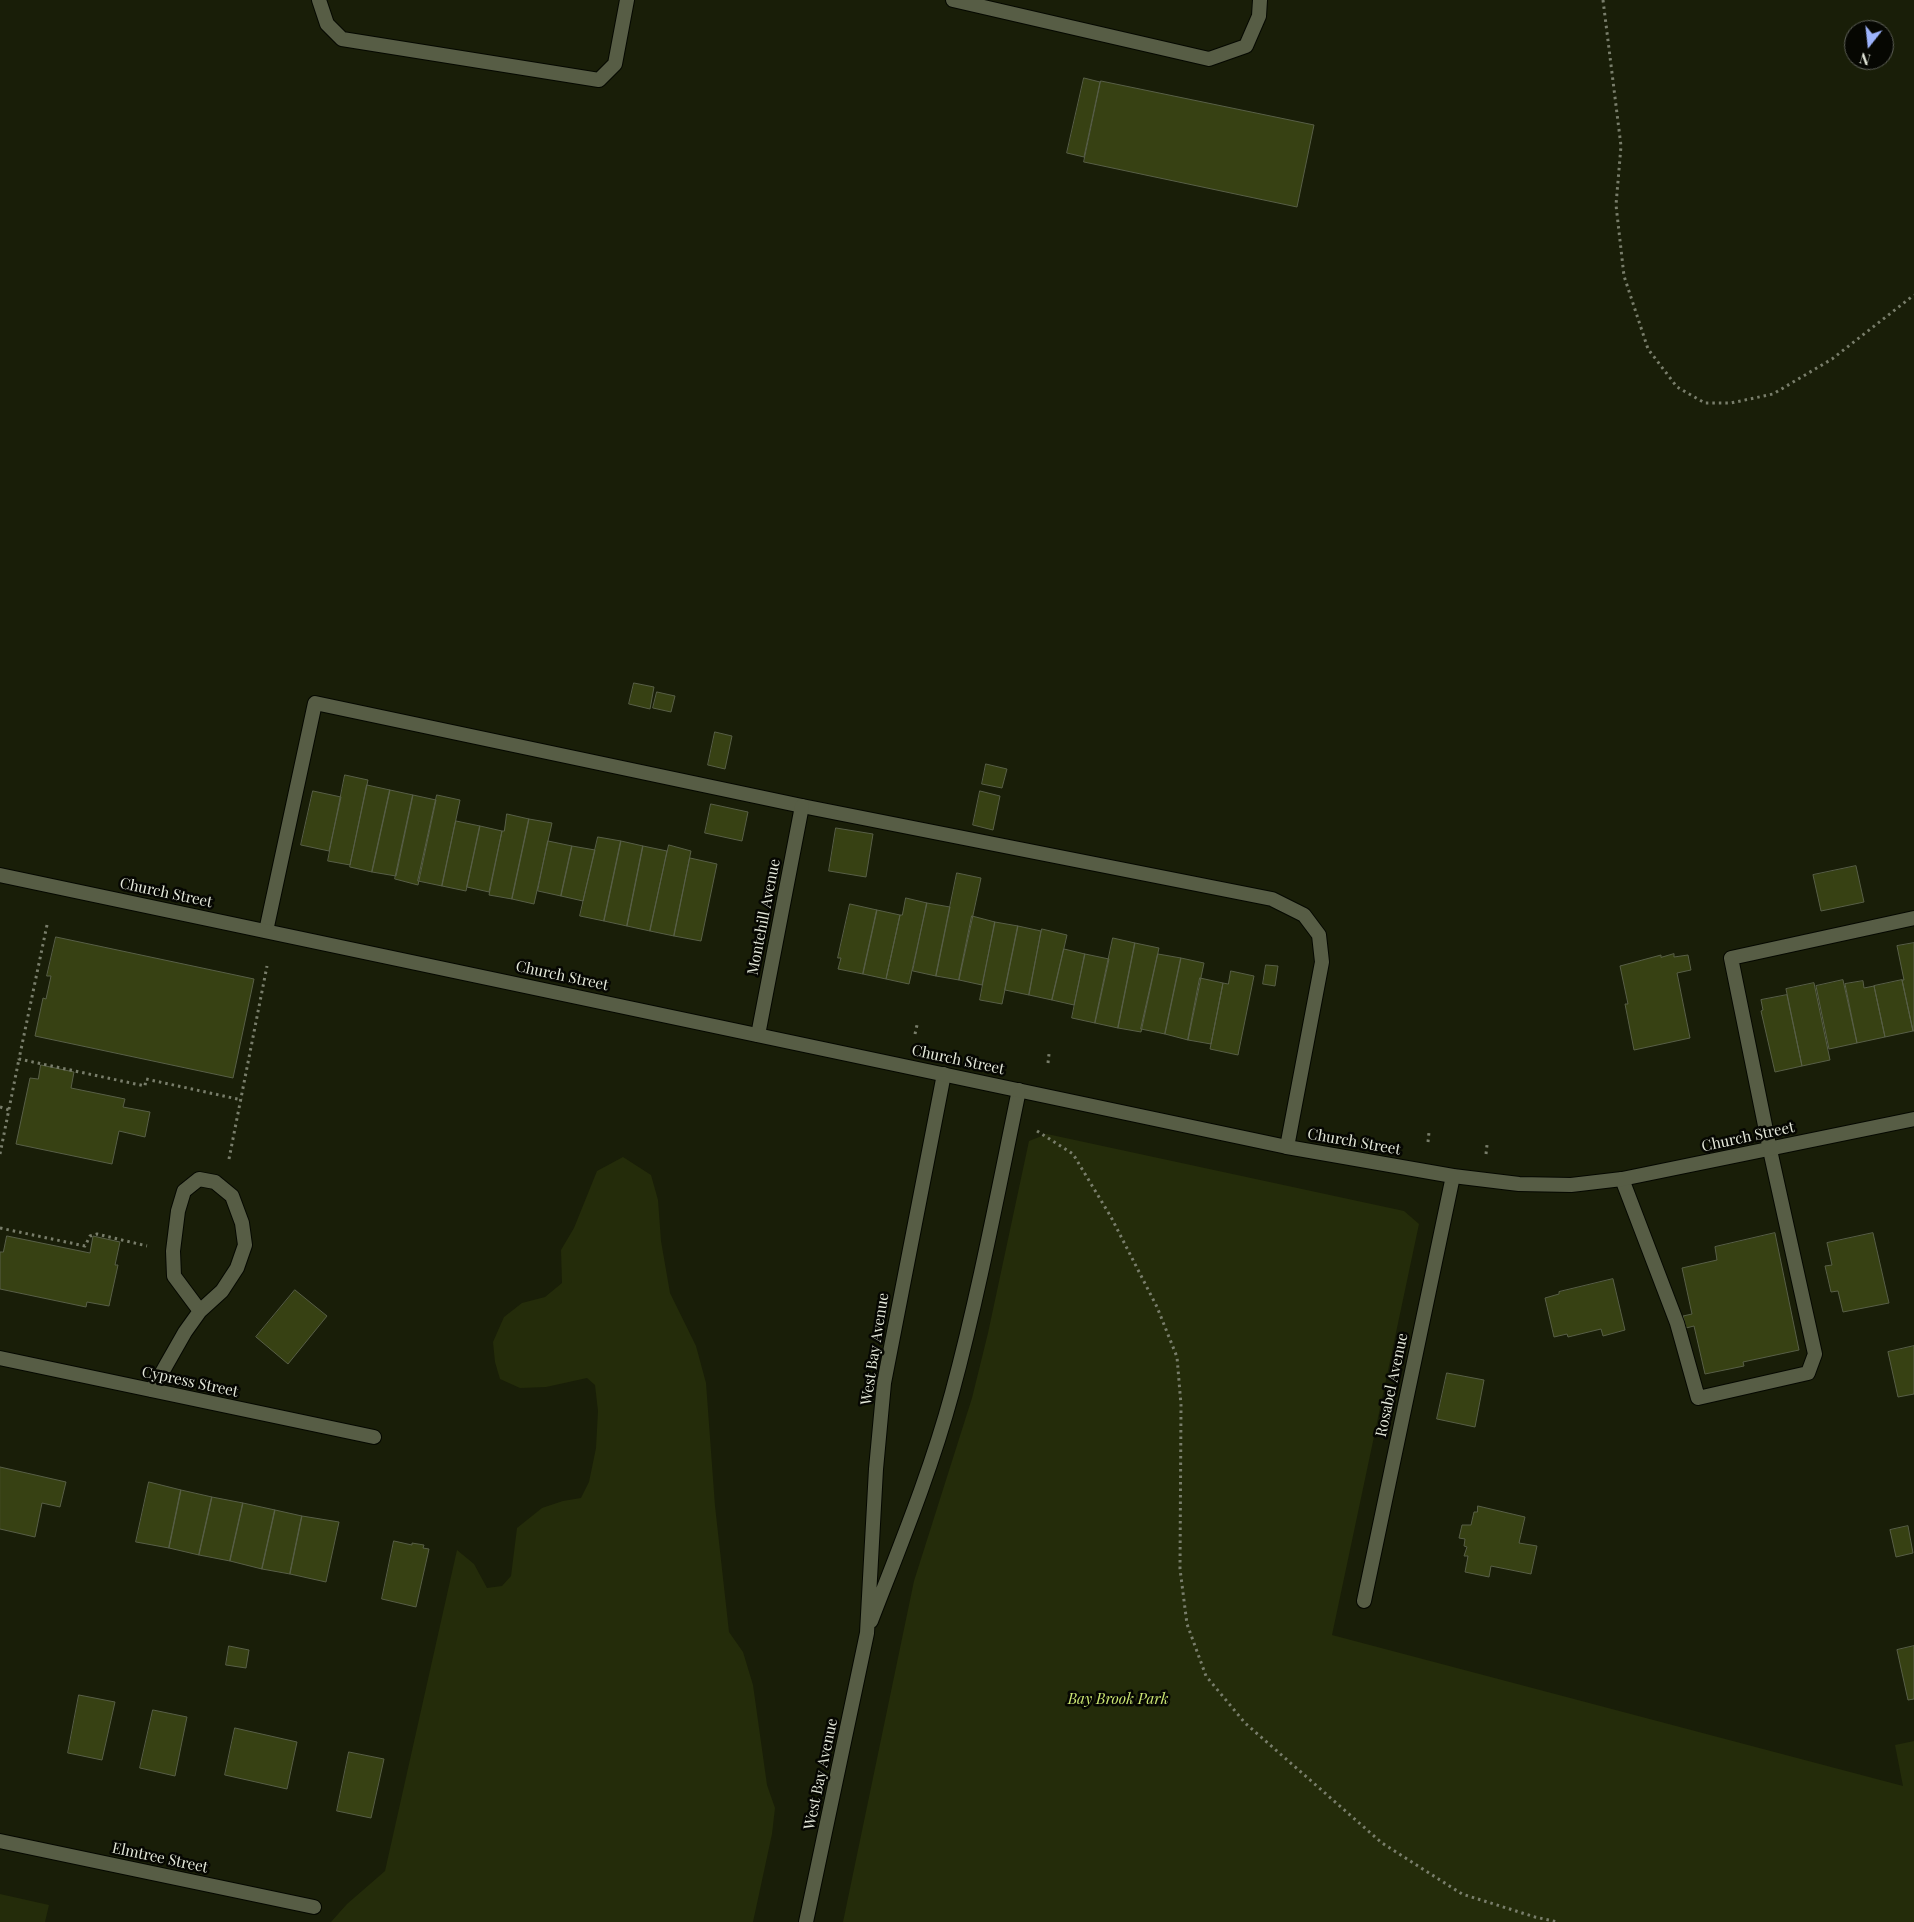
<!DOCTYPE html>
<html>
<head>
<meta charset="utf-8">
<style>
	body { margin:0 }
	#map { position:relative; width:1914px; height:1922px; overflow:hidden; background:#191e08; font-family:"Playfair Display",serif }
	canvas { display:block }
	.north { position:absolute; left:1844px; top:20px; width:50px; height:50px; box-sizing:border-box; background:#060702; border:1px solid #5f6159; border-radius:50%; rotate:196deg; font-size:14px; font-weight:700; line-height:20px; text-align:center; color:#e5e9db }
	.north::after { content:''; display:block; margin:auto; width:18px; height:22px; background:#9db4fd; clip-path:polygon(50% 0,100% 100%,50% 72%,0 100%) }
</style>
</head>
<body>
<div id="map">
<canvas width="1914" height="1922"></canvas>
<div class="north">N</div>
</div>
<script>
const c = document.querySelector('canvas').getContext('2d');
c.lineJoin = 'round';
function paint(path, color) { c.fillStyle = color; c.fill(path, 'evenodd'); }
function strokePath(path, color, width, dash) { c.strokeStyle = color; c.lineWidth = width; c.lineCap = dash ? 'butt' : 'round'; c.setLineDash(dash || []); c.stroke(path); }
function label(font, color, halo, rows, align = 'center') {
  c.font = font + ' "Playfair Display",serif'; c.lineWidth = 5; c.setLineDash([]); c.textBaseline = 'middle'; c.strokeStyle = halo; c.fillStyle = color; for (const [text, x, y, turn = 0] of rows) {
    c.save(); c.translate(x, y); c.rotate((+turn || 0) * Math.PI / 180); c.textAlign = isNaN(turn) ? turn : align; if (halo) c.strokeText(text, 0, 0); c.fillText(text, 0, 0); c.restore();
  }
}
const green = new Path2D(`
	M1047,1134l357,77 15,13 -87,411 571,151 -8,-41 19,-4v181h-1071l71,-341 58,-183 16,-65 41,-192z
	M623,1157l28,18 7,25 3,41 9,52 26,53 10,37 9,123 14,126 14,20 10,33 14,100 8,23 -3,26 -19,88h-422l16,-18 38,-33 72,-321 17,14 13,24 15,-2 9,-10 6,-48 25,-20 21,-7 18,-3 8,-16 7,-34 2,-37 -3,-26 -8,-7 -41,9 -26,1 -20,-9 -5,-17 -2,-20 11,-25 18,-14 23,-6 17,-14 -1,-33 13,-22 23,-57z
	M0,1894l49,11 -4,17h-45z`);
const building = new Path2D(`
	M1084,78l16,4 -16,75 -17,-4z
	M1101,81l213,44 -17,82 -213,-45z
	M634,683l20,4 -4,22 -21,-5z
	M657,692l18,4 -4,16 -18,-4z
	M715,732l17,4 -7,33 -17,-4z
	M986,764l21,5 -5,19 -20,-4z
	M345,775l23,5 -18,85 -22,-4z
	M367,785l23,5 -18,82 -22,-5z
	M390,790l23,5 -17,81 -24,-4z
	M313,791l28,6 -12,54 -28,-6z
	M980,791l20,5 -7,34 -20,-5z
	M413,795l23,5 -18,85 -23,-6z
	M437,795l23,5 -18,86 -24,-5z
	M711,804l37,8 -6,29 -37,-8z
	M507,814l22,5 -17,80 -23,-4 13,-64h2z
	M529,819l23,4 -18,81 -22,-5z
	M456,821l24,5 -14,65 -24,-5z
	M480,826l22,5 -13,61 -22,-5z
	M836,828l37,6 -7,43 -37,-6z
	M598,837l23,4 -17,80 -24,-5z
	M548,841l24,5 -11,50 -23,-5z
	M621,841l22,5 -16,80 -23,-5z
	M669,845l22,6 -17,85 -24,-5z
	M572,846l23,4 -12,51 -22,-5z
	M643,846l24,5 -17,80 -23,-5z
	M690,858l27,6 -16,77 -27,-5z
	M1856,866l8,36 -43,9 -8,-36z
	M957,873l24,5 -22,102 -23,-4z
	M906,898l21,5 -18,81 -23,-5 14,-64h2z
	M927,903l23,4 -14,69 -23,-5z
	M850,904l27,6 -14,64 -25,-5 3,-11h-3z
	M877,910l23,5 -14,64 -23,-5z
	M972,916l23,6 -13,63 -23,-5z
	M995,922l23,4 -16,78 -22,-4z
	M1018,926l23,5 -12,64 -24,-5z
	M1042,929l25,6 -15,65 -23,-5z
	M56,937l198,42 -21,99 -198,-42 8,-38 3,1 5,-23h-4z
	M1113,938l22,5 -17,85 -23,-5z
	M1135,943l24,5 -18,84 -23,-4z
	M1914,943v88h-1l-11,-51h2l-7,-34z
	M1064,949l21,5 -11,51 -22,-5z
	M1085,954l24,5 -14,64 -23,-5z
	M1158,954l23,4 -16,76 -24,-5z
	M1674,954v3l14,-2 3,15 -14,3 13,65 -56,12 -9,-46h3l-8,-38 41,-11v2z
	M1181,958l23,5 -16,77 -23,-6z
	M1266,965l12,1 -3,20 -12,-2z
	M1231,971l23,5 -16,79 -28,-6 13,-66 5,1z
	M1200,978l23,5 -12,61 -23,-4z
	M1843,980l14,63 -28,6 -13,-63z
	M1902,980l11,51 -28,6 -11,-51z
	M1863,981l1,7 10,-2 11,51 -28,6 -12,-59z
	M1814,983l16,77 -28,6 -16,-77z
	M1787,995l15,71 -27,6 -14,-61 2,-1 -2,-10z
	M41,1065l33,7 -3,16 54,11 -2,8 27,5 -5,25 -26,-6 -7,33 -96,-20 14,-66 8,1z
	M1775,1233l24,117 -56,12 1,4 -39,8 -11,-48 -8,2 -3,-12 9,-2 -10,-46 35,-8 -2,-13z
	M1873,1233l16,70 -46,9 -5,-21 -7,1 -6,-26 7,-1 -5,-22z
	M7,1236l83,17 3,-17 27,6 -5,23h3l-9,41 -22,-4 -1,5 -86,-18v-37h3z
	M1613,1279l12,51 -22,6 -2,-7 -33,8 -1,-3 -13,3 -9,-39 14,-4v-2z
	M295,1290l32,26 -39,48 -32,-27z
	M1914,1346v48l-16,3 -10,-45z
	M1447,1373l37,7 -9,47 -38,-8z
	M0,1467l66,15 -6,25 -18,-4 -7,34 -35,-8z
	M149,1482l32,8 -12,58 -33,-6z
	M181,1490l31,7 -13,58 -30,-7z
	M212,1497l31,6 -13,58 -31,-6z
	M243,1503l32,7 -13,59 -32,-8z
	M1478,1506l47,11 -6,26 18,3 -6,28 -40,-8 -2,11 -24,-5 3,-16h-4l3,-9 -3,-1 1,-7 -6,-1 3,-13h9l3,-13h3z
	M275,1510l27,6 -12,58 -28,-5z
	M302,1516l37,6 -13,60 -36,-8z
	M1908,1526l5,27 -17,4 -6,-27z
	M394,1541l18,4v-2l12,2 -1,3 6,1 -13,58 -34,-8z
	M229,1646l20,4 -3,18 -20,-3z
	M1914,1646v53l-6,1 -11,-50z
	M79,1695l36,7 -13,58 -34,-7z
	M153,1710l34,7 -12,59 -35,-8z
	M235,1728l62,14 -10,47 -62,-14z
	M349,1752l35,7 -13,59 -34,-7z`);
const path = new Path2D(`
	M1603,0l18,146 -5,59 8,71 24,73 29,38 28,16h26l42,-9 59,-35 82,-64
	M47,925l-28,134 126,27 1,-7 96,21
	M915,1034l2,-9
	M1048,1063l1,-9
	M0,1107l9,3
	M1037,1131l36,23 38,63 46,90 20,50 4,48 -1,164 7,55 19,52 39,47 137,120 80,51 73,23 23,5
	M1428,1142l1,-10
	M0,1154l19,-95
	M1486,1154l1,-9
	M229,1159l38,-193
	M0,1228l85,18 5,-10 7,-2 50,12`);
const service = new Path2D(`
	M319,0l8,24 15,15 257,41 16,-16 12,-64
	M953,0l256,59 37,-13 13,-30 1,-16
	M266,931l49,-228 487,103 470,93 32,16 15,20 3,27 -35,185
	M1622,1179l55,144 21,75 110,-25 7,-19 -45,-204 -39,-192 183,-40
	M152,1390l33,-58 15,-21 22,-20 15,-23 8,-23 -3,-22 -10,-27 -17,-14 -16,-3 -15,12 -6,20 -5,40 1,25 26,35`);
const minor = new Path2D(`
	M758,1035l44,-229
	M0,1358l374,79
	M1364,1601l89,-425
	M0,1841l314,66`);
const tertiary = new Path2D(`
	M871,1621c29,-75 60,-150 81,-228 27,-100 46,-202 67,-303
	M806,1922l61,-289 9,-164 8,-86 60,-309`);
const secondary = new Path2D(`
	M0,875l1287,272 166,29 66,8 52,1 51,-6 292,-60`);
const streetNames = [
	["Church Street",166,893,12],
	["Montehill Avenue",764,917,-79],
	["Church Street",562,976,12],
	["Church Street",958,1060,12],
	["Church Street",1748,1137,-12],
	["Church Street",1354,1142,10],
	["West Bay Avenue",875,1349,-81],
	["Cypress Street",190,1382,12],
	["Rosabel Avenue",1392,1385,-78],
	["West Bay Avenue",821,1774,-78],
	["Elmtree Street",160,1858,12]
];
const parkNames = [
	["Bay Brook Park",1118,1699]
];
paint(green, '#242c0a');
paint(building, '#374113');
strokePath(building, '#585f47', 1);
strokePath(service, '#050800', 16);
strokePath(minor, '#050800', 16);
strokePath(tertiary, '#050800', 16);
strokePath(secondary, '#050800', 16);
strokePath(path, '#797e6b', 3, [2.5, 4]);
strokePath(service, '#575d45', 14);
strokePath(minor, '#575d45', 14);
strokePath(tertiary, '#575d45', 14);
strokePath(secondary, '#575d45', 14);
label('15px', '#e5e9db', '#060702', streetNames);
label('italic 15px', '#cce773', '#060702', parkNames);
</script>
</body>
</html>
